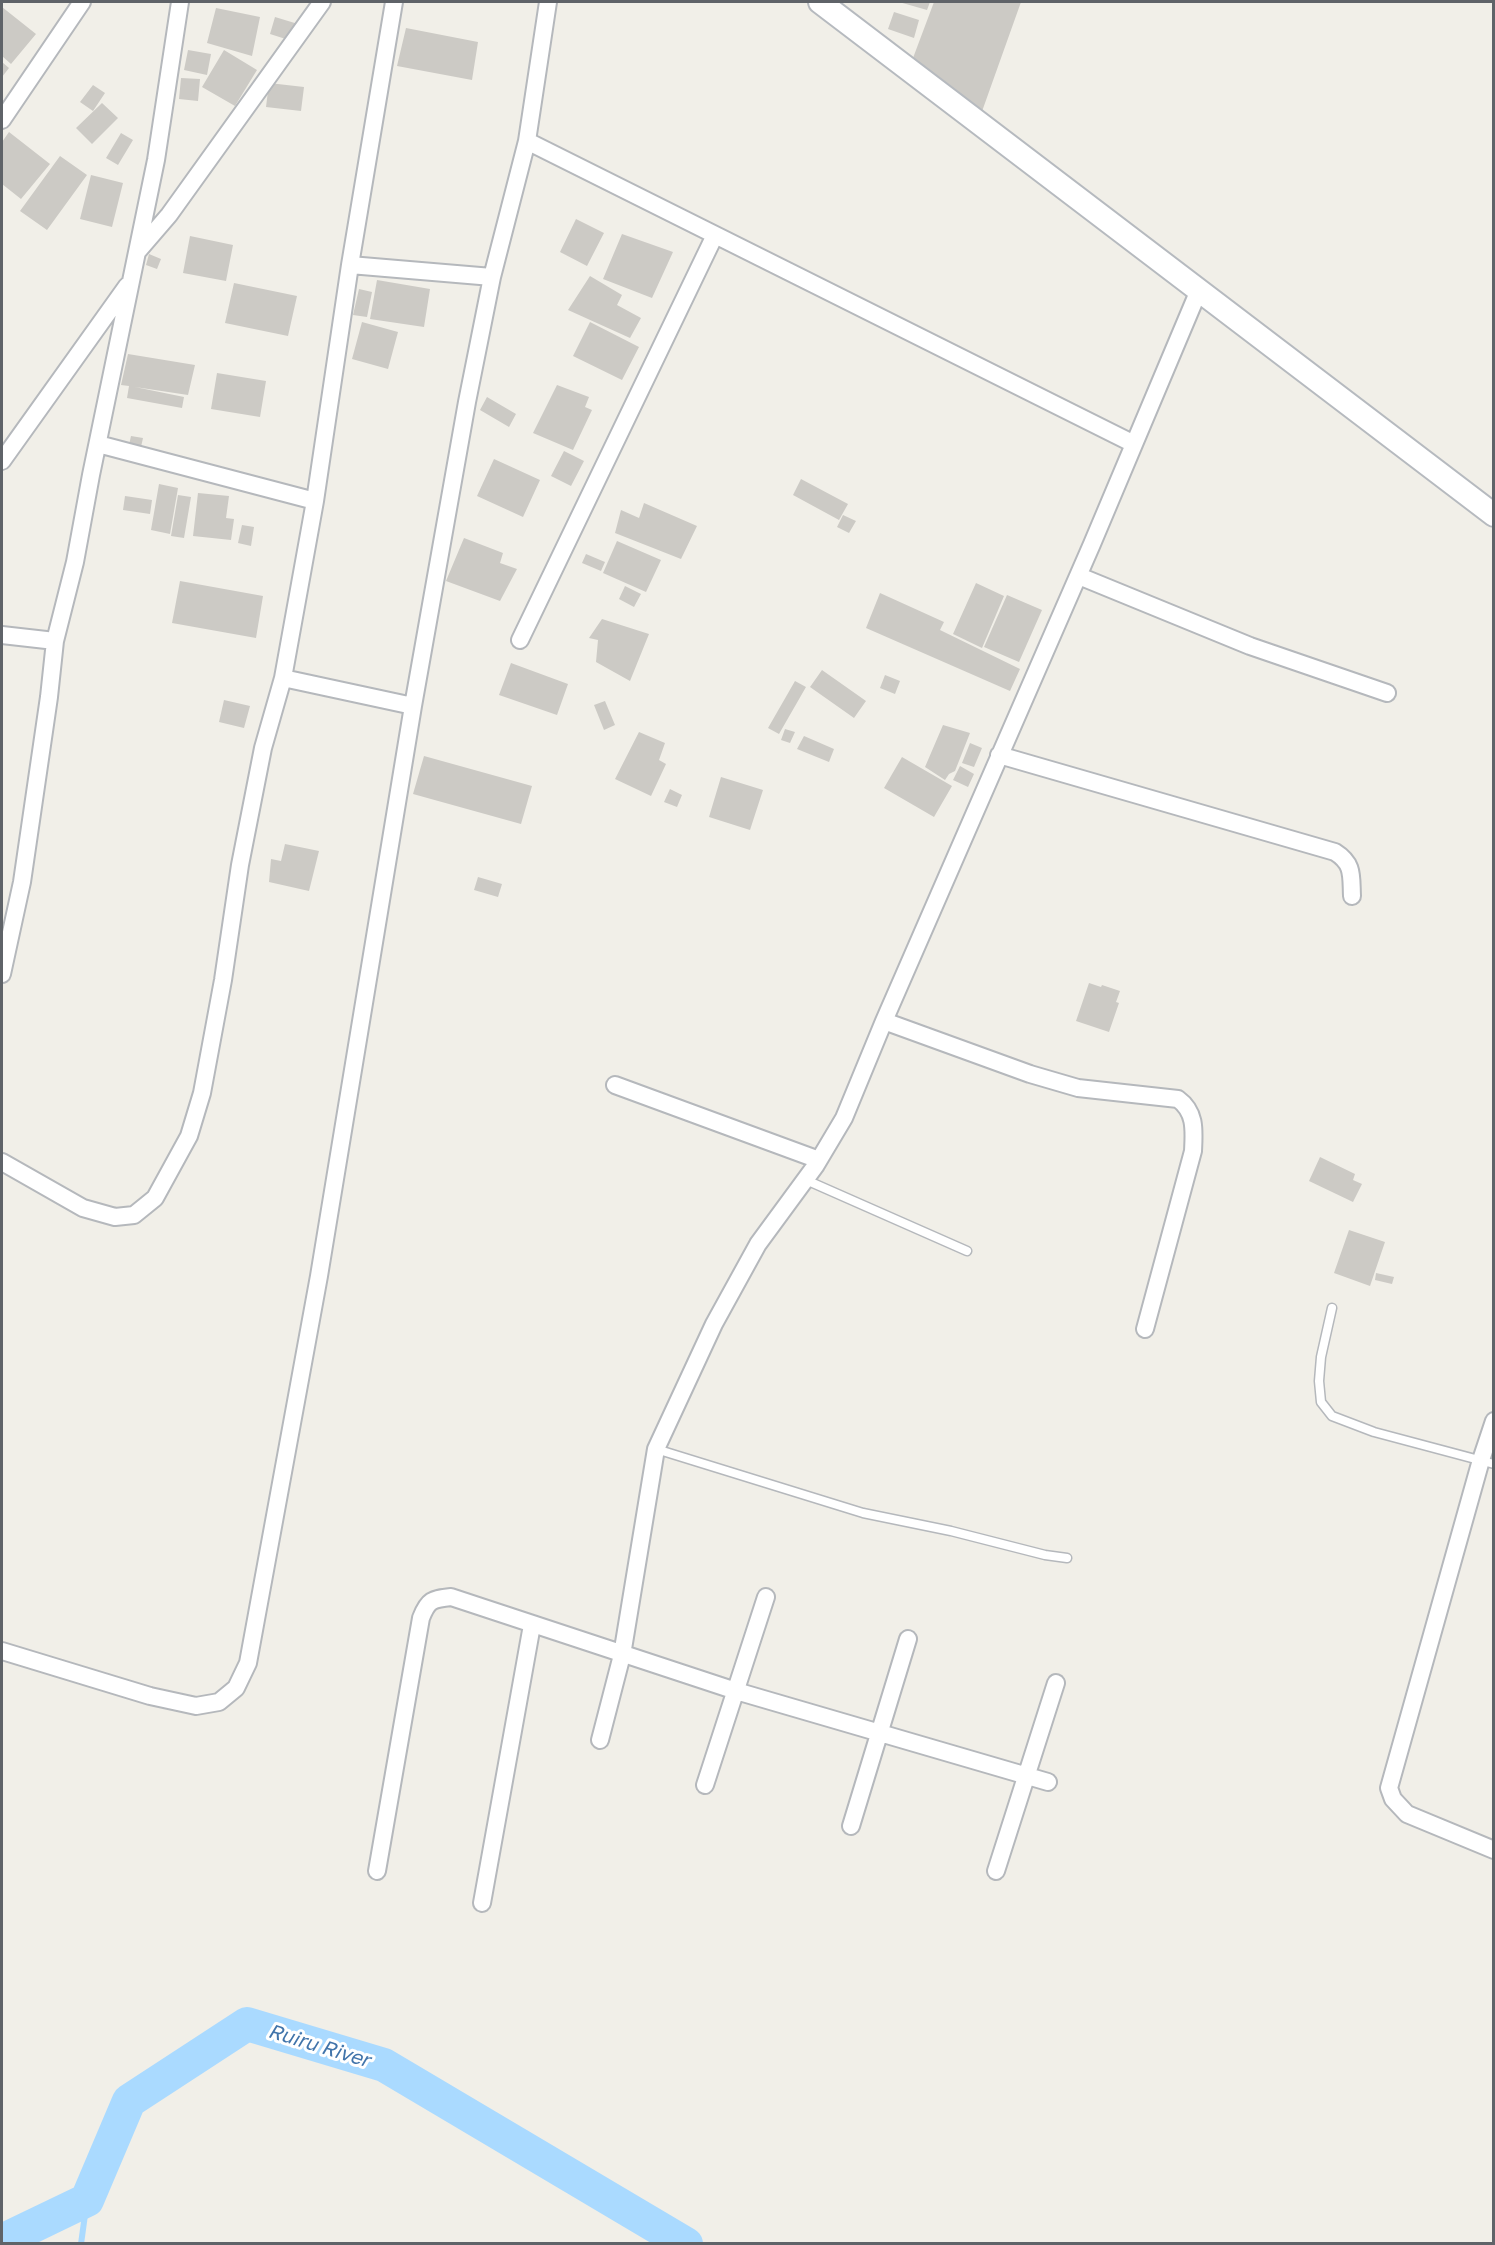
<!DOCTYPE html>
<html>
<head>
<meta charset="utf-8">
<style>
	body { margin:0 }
	#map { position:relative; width:1495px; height:2245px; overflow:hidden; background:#f1efe8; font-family:"Golos Text",sans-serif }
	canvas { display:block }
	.frame { position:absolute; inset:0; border:3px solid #5f6368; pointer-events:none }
</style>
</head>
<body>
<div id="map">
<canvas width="1495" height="2245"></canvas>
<div class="frame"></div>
</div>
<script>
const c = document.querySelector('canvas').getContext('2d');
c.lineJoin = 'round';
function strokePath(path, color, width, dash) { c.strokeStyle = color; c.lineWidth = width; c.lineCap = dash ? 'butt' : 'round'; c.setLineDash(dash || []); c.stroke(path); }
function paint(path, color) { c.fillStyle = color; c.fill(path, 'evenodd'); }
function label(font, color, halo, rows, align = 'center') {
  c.font = font + ' "Golos Text",sans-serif'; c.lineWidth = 6; c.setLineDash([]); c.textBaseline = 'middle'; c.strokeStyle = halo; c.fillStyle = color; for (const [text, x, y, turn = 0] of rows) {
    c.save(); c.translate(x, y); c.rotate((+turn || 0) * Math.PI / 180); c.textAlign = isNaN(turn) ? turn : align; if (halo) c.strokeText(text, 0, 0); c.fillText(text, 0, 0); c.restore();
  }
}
const stream = new Path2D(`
	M81,2244l6,-44`);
const river = new Path2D(`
	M2,2241l85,-41 42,-99 118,-77 137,41 302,179`);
const building = new Path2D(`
	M899,2h31l-3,8z
	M934,2h87l-41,115 -70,-51z
	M2,7l34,27 -25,30 -9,-8z
	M216,8l44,9 -8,39 -45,-13z
	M894,12l25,8 -5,18 -26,-9z
	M275,17l23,7 -6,17 -22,-7z
	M406,28l72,14 -6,38 -75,-14z
	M188,50l23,4 -4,21 -23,-5z
	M224,50l33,20 -22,36 -33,-19z
	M2,62l7,6 -7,9z
	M181,78l19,1 -2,22 -19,-2z
	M269,83l35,4 -3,24 -35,-4z
	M93,85l12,8 -12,18 -13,-9z
	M102,103l16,15 -26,26 -16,-16z
	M9,132l41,32 -29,35 -19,-15v-42z
	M121,133l12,7 -15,25 -12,-7z
	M60,156l27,19 -40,55 -27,-19z
	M91,175l32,8 -11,44 -32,-8z
	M576,219l28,14 -17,33 -27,-14z
	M622,234l51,18 -21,46 -49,-19z
	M190,236l43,9 -7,36 -43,-8z
	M149,254l12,5 -4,10 -11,-4z
	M590,276l32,19 -5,10 24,13 -11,20 -62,-28z
	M377,280l53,9 -6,38 -54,-8z
	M234,283l63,13 -9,40 -63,-13z
	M359,289l13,3 -5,25 -14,-2z
	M362,322l36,10 -10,37 -36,-10z
	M590,322l49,25 -17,33 -49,-24z
	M128,354l67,11 -7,30 -53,-8 49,10 -2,11 -55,-10 2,-12 -8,-1z
	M217,373l49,8 -6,36 -49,-8z
	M557,385l32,12 -4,10 7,3 -19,40 -40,-17z
	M487,397l29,17 -7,13 -29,-17z
	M131,436l12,2 -2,9 -12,-2z
	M564,451l20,10 -13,25 -20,-10z
	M494,459l46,21 -17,37 -46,-21z
	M801,479l47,25 -9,16 -46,-25z
	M159,484l19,4 -8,46 -19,-4z
	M198,493l31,3 -3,22 8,1 -3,21 -38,-4z
	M178,495l13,2 -7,41 -13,-2z
	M125,496l27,4 -2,14 -27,-4z
	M644,503l53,23 -16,33 -66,-26 6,-23 18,8z
	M843,515l13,6 -7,12 -12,-6z
	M242,525l12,2 -3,19 -13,-3z
	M464,538l39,15 -3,10 17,6 -17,32 -54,-20z
	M617,541l44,19 -15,32 -43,-19z
	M586,554l19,8 -4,9 -19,-8z
	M180,581l83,15 -7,42 -84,-15z
	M976,583l28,13 -22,52 -29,-14z
	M625,586l16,8 -7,13 -15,-8z
	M880,593l64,29 -4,8 80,39 -10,22 -144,-63z
	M1007,595l35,15 -23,52 -35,-15z
	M602,619l47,15 -19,47 -34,-19 2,-22 -9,-2z
	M511,663l57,21 -11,31 -58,-20z
	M822,670l44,31 -12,17 -44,-31z
	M885,675l15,6 -5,13 -15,-6z
	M795,681l11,6 -27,47 -11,-6z
	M224,700l26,6 -6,22 -25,-6z
	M605,701l10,24 -11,5 -10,-25z
	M943,725l27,8 -15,38 -6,3 -4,6 -20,-13z
	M785,729l10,3 -5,11 -9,-3z
	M639,732l26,11 -6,17 7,4 -15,32 -36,-17z
	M804,736l30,13 -5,13 -32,-13z
	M970,743l12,5 -8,19 -12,-4z
	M424,756l108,30 -11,38 -108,-30z
	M902,757l50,29 -18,31 -50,-29z
	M960,766l14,8 -6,13 -15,-7z
	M721,777l42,13 -13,40 -41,-13z
	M670,789l12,6 -5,12 -13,-5z
	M285,844l34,7 -10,40 -40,-9 2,-23 10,2z
	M478,877l24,7 -4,13 -24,-7z
	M1089,983l12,4 1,-2 18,6 -4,11 3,1 -10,29 -33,-11z
	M1320,1157l35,17 -2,6 9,4 -9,18 -44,-21z
	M1349,1230l36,12 -15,44 -36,-13z
	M1376,1273l18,4 -2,7 -17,-4z`);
const lane = new Path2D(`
	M806,1180l161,71
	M1332,1308l-11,49 -2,24 2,21 11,14 42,16 120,32
	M656,1449l207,64 88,18 94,24 22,3`);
const street = new Path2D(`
	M2,120l80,-118
	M527,141l607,303
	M138,251l31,-36 153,-213
	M350,265l142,12
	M98,444l217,57
	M2,461l125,-175
	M1079,576l171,70 137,47
	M2,635l53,6
	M520,640l195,-405
	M283,678l32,-177 35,-236 44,-263
	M999,755l336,97c19,12 16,24 17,44
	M2,974l20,-92 27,-185 6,-56 20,-79 16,-87 65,-315 24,-158
	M884,1021l146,53 48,14 100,11c18,13 16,32 15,52l-48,178
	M615,1085l204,75
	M2,1162l81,46 32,9 19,-2 21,-17 34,-62 13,-43 21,-113 17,-115 23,-117 20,-70 130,28
	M1494,1421l-13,39 -92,328 4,11 14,15 87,36
	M2,1651l148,45 46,10 23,-4 17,-14 12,-25 71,-387 94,-570 54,-304 25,-125 35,-136 21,-139
	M600,1740l22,-85 34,-206 58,-125 44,-80 58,-79 28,-47 40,-97 208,-477 107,-254
	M705,1785l61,-188
	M851,1826l57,-187
	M377,1871l44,-253c7,-18 11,-19 30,-21l285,94 312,91
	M996,1871l60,-188
	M482,1903l50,-278`);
const secondary = new Path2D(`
	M820,2l674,513`);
const waterNames = [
	["Ruiru River",319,2046,17]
];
strokePath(stream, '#aadaff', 6);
strokePath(river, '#aadaff', 34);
paint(building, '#cccac5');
strokePath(lane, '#b5b8bc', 11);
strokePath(street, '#b5b8bc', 20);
strokePath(secondary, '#b6babf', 26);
strokePath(lane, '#fff', 8);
strokePath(street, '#fff', 16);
strokePath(secondary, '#fff', 22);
label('italic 20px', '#4174aa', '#fff', waterNames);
</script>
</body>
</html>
